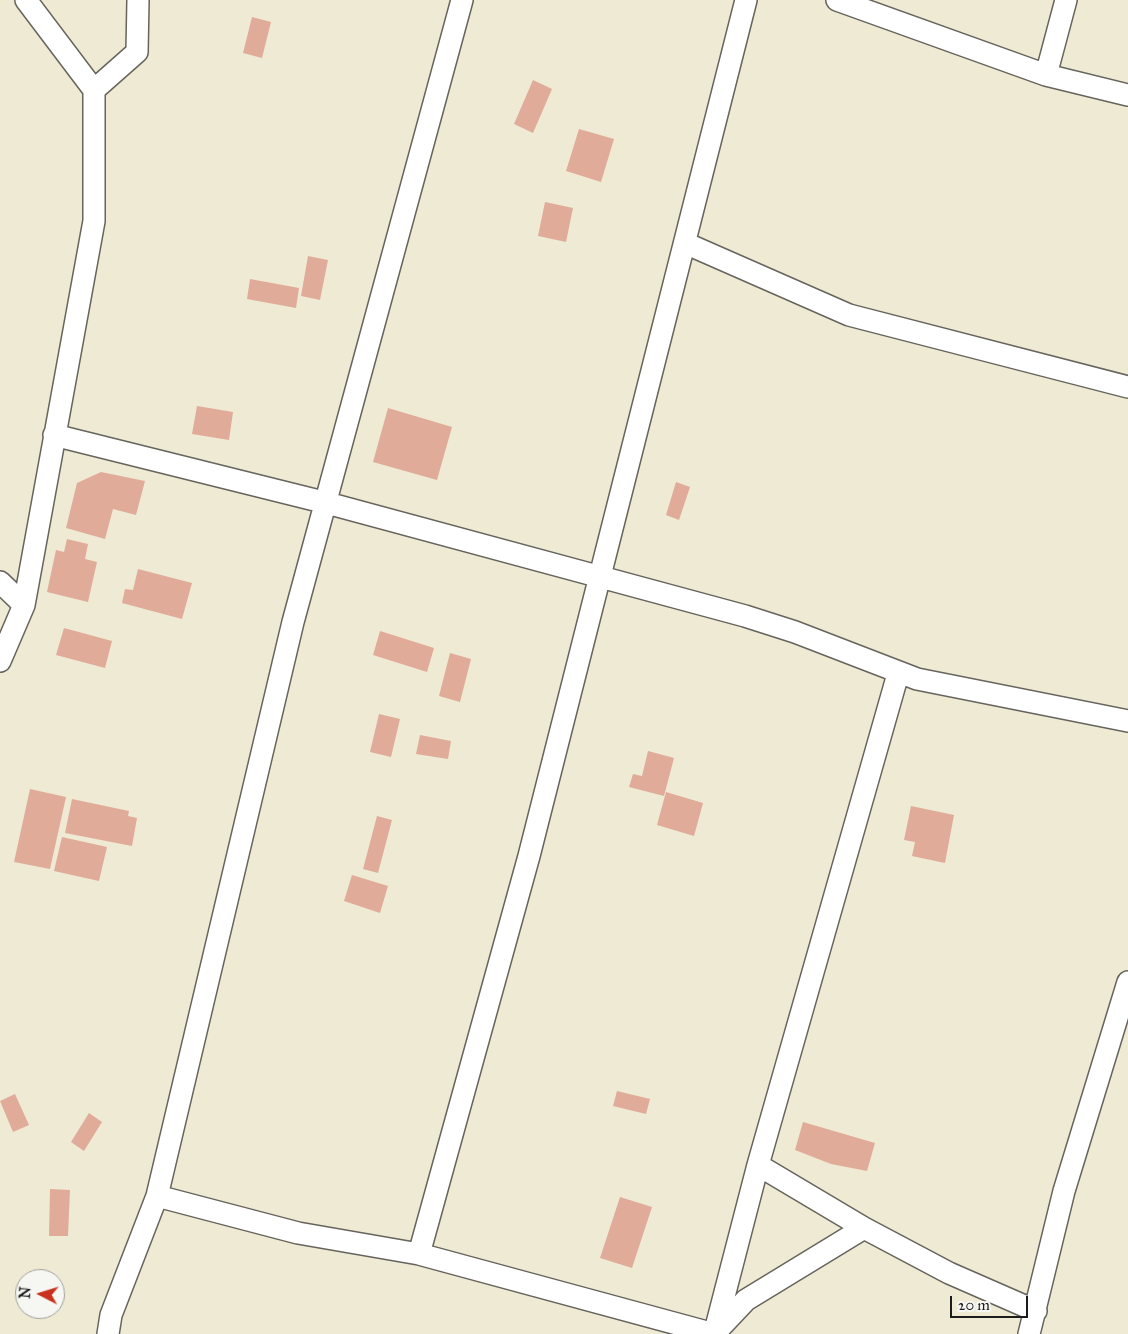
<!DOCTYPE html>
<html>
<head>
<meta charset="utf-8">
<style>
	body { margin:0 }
	#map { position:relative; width:1128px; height:1334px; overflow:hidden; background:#eeead4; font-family:"IM FELL Great Primer",serif }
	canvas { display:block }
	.north { position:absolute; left:15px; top:1269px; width:50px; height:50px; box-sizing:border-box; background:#f6f6f2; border:1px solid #9f9f9c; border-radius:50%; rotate:275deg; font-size:14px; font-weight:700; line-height:20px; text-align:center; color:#1c1c1c }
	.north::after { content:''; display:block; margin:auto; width:18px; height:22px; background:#c8321e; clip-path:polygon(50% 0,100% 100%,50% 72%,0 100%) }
	.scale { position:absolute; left:950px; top:1296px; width:78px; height:22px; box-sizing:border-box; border:2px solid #1c1c1c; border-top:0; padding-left:6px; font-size:15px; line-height:18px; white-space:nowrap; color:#1c1c1c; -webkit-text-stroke:4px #f6f6f2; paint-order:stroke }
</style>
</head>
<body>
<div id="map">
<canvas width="1128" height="1334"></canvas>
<div class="north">N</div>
<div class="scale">20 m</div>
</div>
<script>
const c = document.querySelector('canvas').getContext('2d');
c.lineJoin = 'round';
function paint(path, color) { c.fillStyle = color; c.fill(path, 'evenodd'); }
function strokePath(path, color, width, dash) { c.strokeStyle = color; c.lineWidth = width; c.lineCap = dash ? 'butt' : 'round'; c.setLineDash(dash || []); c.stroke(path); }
const building = new Path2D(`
	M252,17l19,5 -9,36 -19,-5z
	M533,80l19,9 -19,44 -19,-9z
	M579,129l35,10 -13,43 -35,-11z
	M545,202l28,6 -7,34 -28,-6z
	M308,256l20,4 -8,40 -19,-4z
	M250,279l49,9 -3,20 -49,-9z
	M197,406l36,6 -4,28 -37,-6z
	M388,408l64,19 -15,53 -64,-18z
	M101,472l44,9 -9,34 -23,-6 -8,30 -39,-11 11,-45z
	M676,482l14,5 -11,33 -13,-5z
	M67,539l21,5 -3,15 12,3 -9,40 -41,-10 9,-42 8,2z
	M138,569l54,14 -10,36 -60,-16 3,-14 8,1z
	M64,628l48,13 -7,27 -49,-13z
	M380,631l54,17 -7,24 -54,-17z
	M450,653l21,6 -11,43 -21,-6z
	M379,714l21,5 -9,38 -21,-5z
	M420,735l31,6 -3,18 -32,-5z
	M648,751l26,7 -10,38 -35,-9 4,-13 9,2z
	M30,789l36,8 -16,72 -36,-7z
	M666,792l37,11 -9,33 -37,-11z
	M72,799l57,12 -1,5 9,2 -5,28 -67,-13z
	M911,806l43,9 -9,48 -33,-7 3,-14 -11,-2z
	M377,816l15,4 -14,53 -15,-4z
	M62,837l45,10 -8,34 -45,-10z
	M352,875l36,11 -8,27 -36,-12z
	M617,1091l33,8 -4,15 -33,-8z
	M15,1094l14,31 -16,7 -13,-31z
	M89,1113l13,9 -18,29 -13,-9z
	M803,1122l72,21 -8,28 -36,-7 -36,-14z
	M50,1189l20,1 -2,46h-19z
	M620,1197l32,10 -20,61 -32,-10z`);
const street = new Path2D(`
	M26,0l68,90
	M837,0l209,75 82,20
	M1046,75l20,-75
	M685,243l164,72 279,72
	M54,435l273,68 418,113 50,16 122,47 211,42
	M0,582l24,23
	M0,661l24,-56 70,-384v-131l43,-38 1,-52
	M157,1196l141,37 121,21 295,80
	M864,1228l-106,-63 140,-491
	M419,1254l110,-398 217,-856
	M715,1331l43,-166
	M108,1334l3,-19 46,-119 136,-574 169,-622
	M714,1334l32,-34 118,-72 85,45 87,38
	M1029,1334l35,-143 64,-209`);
paint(building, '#e1ab9a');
strokePath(street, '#66645c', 24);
strokePath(street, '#fff', 21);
</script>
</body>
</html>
